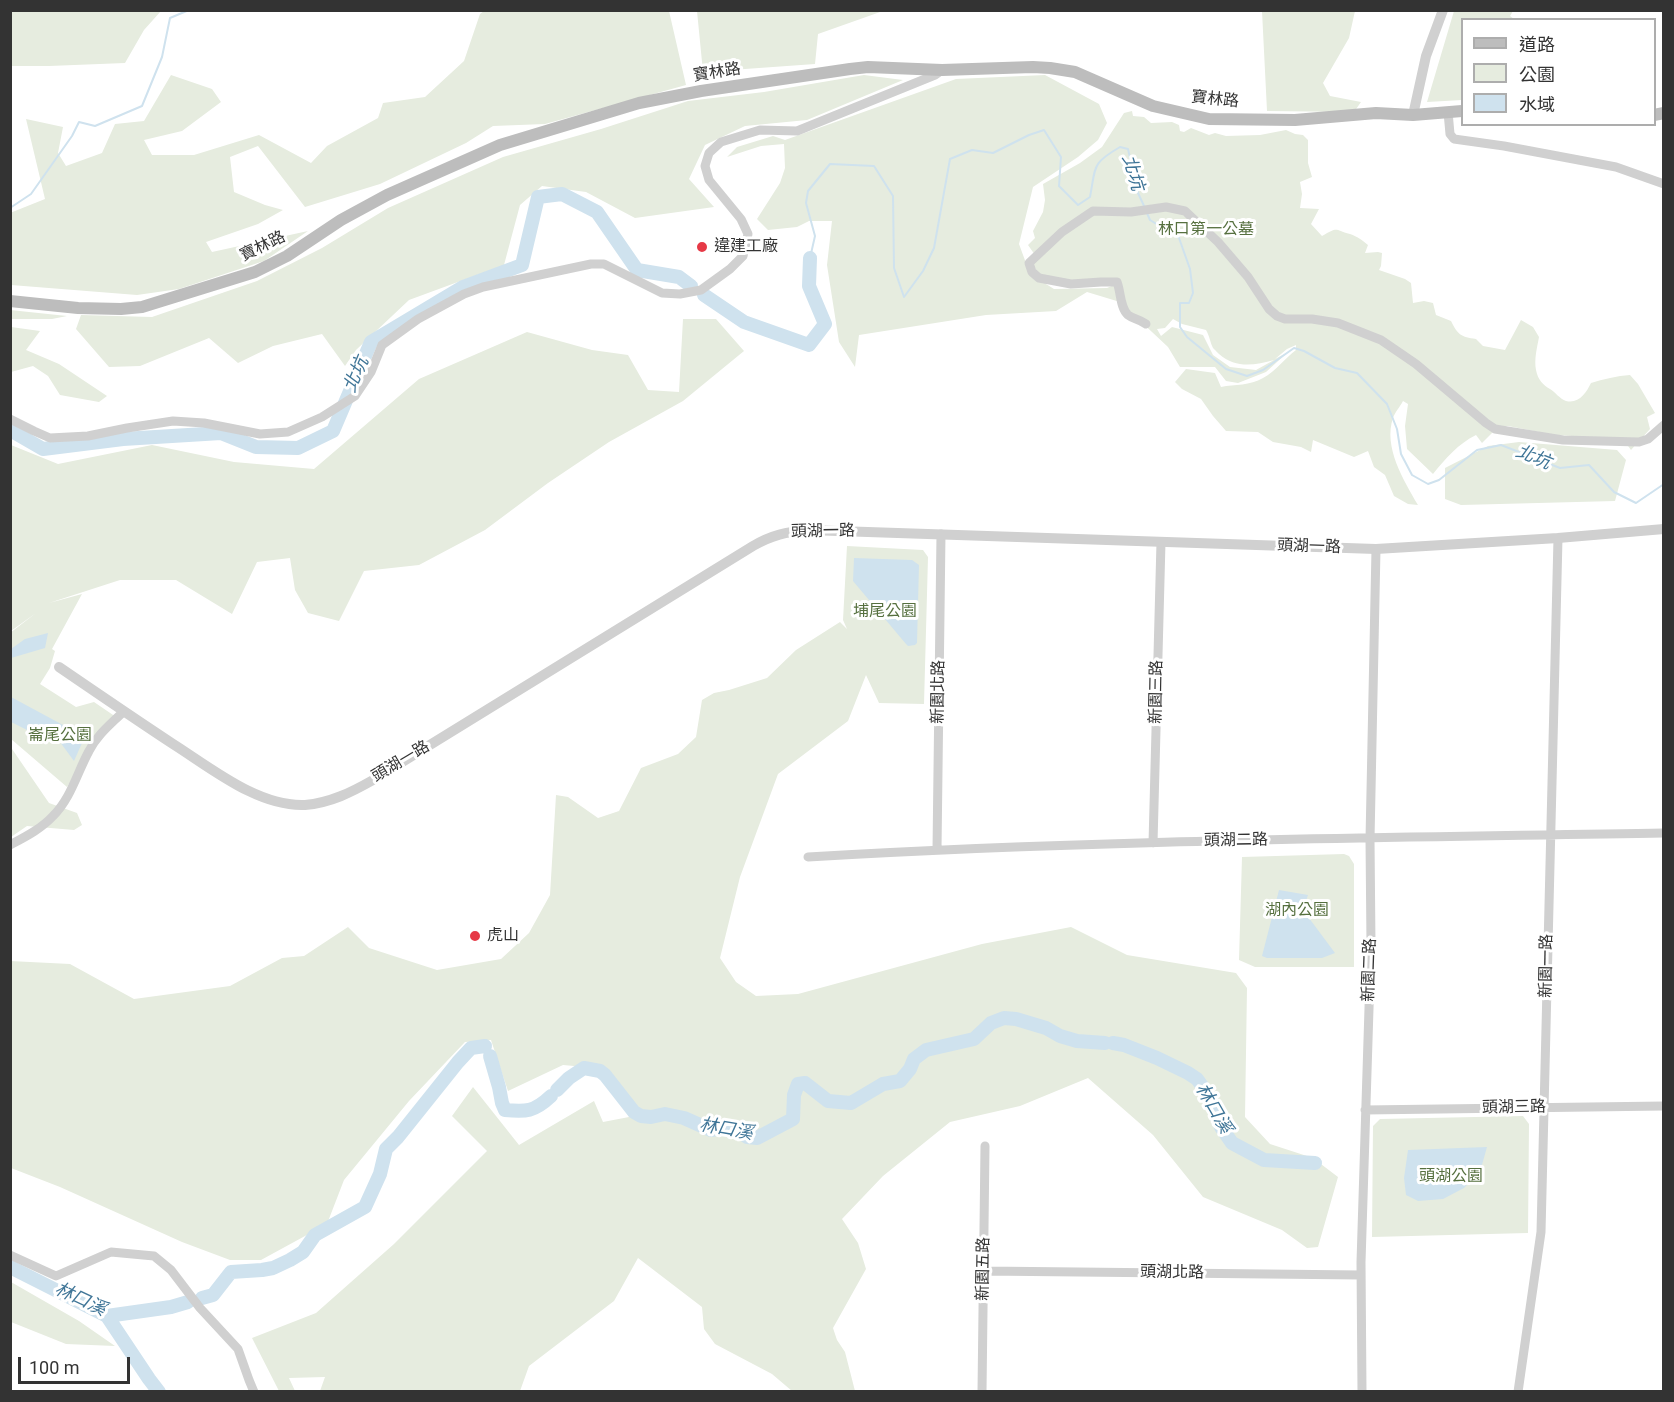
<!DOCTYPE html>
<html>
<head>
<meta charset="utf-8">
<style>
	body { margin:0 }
	#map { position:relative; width:1674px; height:1402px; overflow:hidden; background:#fff; font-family:Roboto,"Noto Sans TC",sans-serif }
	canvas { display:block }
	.frame { position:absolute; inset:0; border:12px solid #333; pointer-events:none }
	.legend { position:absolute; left:1461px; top:18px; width:195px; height:108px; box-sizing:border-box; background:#fff; border:2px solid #adadad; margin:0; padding:8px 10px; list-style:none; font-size:18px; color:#333 }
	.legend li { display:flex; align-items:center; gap:12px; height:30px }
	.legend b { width:30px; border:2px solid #adadad }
	.scale { position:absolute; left:18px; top:1357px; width:112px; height:27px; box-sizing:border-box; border:3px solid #333; border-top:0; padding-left:8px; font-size:18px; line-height:21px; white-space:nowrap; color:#333; -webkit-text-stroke:4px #fff; paint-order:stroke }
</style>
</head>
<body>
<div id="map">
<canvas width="1674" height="1402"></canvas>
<div class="frame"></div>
<ul class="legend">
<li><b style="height:8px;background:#bdbdbd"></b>道路</li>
<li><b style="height:16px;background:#e6ecdf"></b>公園</li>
<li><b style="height:16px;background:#cfe2ee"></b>水域</li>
</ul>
<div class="scale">100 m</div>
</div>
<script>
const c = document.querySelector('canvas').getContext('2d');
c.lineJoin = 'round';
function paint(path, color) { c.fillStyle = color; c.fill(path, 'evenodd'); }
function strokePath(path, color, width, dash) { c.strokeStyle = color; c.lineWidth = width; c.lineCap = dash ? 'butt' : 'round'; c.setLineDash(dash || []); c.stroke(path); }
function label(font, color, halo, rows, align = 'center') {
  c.font = font + ' Roboto,"Noto Sans TC",sans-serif'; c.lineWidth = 6; c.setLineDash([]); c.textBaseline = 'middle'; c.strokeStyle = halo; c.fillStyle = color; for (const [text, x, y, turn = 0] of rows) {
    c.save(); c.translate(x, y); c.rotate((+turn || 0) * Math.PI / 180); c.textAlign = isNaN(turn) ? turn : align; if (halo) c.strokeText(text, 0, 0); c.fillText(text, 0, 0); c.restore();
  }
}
const green = new Path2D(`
	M11,10h150v1l-17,19 -19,33 -76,3h-38z
	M484,11h185l17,74 -141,39 -52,2 -27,17 -86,41 -75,23 -47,-61 -28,11 4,35 31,13 18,5 -25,14 -52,18 6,10 96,-21 -44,30 -85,28 -42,6 -126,-10 -1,-72 35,-14 -19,-80 37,8 -5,26 8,13 36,-13 13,-29 29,-3 27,-46 41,14 9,13 -39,29 -38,9 8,15h42l65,-20 52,28 16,-17 51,-28 5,-15 42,-6 39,-36 16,-47z
	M697,11v-1l186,1 -65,23 -3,30 -112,8z
	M1262,11h93l-6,27 -26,45 7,13 31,6 -7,10 -87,-1z
	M1454,11h59l-3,5 4,3 -52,1v80l-35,2z
	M864,75l39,5 -96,40 -62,6 -40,19 -16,34 25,28 -79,11 -49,-26 -44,-6 -22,19 -16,60 -95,35 -53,50 -11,16 -23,-32 -49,12 -35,17 -29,-25 -69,28 -31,1 -33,-38 5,-14 71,2 105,-36 65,-33 66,-40 115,-51 98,-28 87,-28 76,-9z
	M1045,75l54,29 8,19 -9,17 -20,17 -45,30 -14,57 11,30 24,15 53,-1 7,-3 -37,-2 -33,-5 -8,-8 -4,-7 3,-8 -7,-10 7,-7 -2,-7 10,-19 2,-12 -2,-16 37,-21 22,-16 22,-34 8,-2 1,5 11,1 7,6 21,-1 7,3 1,6 4,1 7,-4 18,7 6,-2 11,3 34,-1 26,-5 9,4 8,1 5,5v23l4,14 -12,5 2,12 -2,14 19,1 -8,15 11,12c17,-10 12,-6 28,-2 8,3 11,5 18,11l-3,8 13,-1 4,1 -1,13 -2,4 26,9 6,4 2,20 11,-2 9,2 3,12 15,6c7,14 10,16 25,18l7,7 22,4 16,-30 12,7 6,10c-2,11 -5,22 -3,33 2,10 7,15 14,19 5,3 10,10 16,12 13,3 20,-8 25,-18 12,-4 26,-7 39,-8l8,9 17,29 -8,4 3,12 -19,21 -8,-11 -68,-4 -47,-9 -10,1 -16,16 -6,-8c-18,9 -30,23 -43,39l-26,-25 -2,-23 3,-22 -5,-3c-3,6 -8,11 -10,17 -10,29 11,63 25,87l-10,-1 -14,-8 -9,-21 -11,-8 -6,-16 -14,6 -41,-17 -2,12 -10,-5 -28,-5 -15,-10 -32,-1 -13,-15 -12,-17 -19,-10 -7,-7 11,-13 29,4 6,14c14,-3 29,-1 42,-9 13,-7 21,-19 33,-28v-5l-9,4 -12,10 13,-7 -22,20 -28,11 -12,-2 -11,-14h-35l-12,-20 -48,-45 -33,-10 -31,19 -70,4 -127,20 -4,32 -16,-25 -12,-77 5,-44h-23l-12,6 -29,3 -11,-11 23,-36 5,-15 -1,-24 -23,2 -34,11 10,-10 36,-11 12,4 171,-61zM1173,319l9,5 24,6c4,7 4,12 7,18 1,1 5,5 6,6 17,15 36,11 55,6l-18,10 -26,-3 -17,-12 -10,-20 -31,-8 -11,9 -4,-7 8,-1z
	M10,310l57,6 -15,3h-41z
	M683,319h33l28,32 -61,50 -74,41 -61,41 -63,47 -66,35 -55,6 -25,50 -31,-8 -13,-23 -5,-32 -33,4 -25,52 -56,-34h-56l-71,23 33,-9 -30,55 3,2 -5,17 -10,16 36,23 18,-5 25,17 -18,17 -34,51 -56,-48 -1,-106 26,-20 -25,18v-186l47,19 94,-19 82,17 80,7 105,-90 108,-47 65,18 36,5 20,35 31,2z
	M11,327l29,4 -14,19 33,14 48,32 -8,6 -39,-7 -12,-19 -15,-10 -22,6z
	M1519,442l98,8 9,10 -11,41 -154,4 -16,-6v-31l43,-22z
	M847,546l76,4 5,7 -4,147 -45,-1 -13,-28 -18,46 -70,53 -38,103 -20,81 16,24 20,14 42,-2 184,-50 89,-17 56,28 109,18 11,15 -2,129 25,27 43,14 25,19 -20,70 -11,1 -25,-18 -79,-33 -50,-62 -65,-57 -68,28 -70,16 -67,54 -41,43 16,24 8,26 -33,59 4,12 8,12 10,39h-63l-20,-17 -57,-30 -11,-15 -2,-22 -64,-49 -24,43 -85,65 -9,25h-200l5,-14 -36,1 6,13h-16l-27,-53 64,-25 78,-69 93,-93 -35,-35 21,-29 46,58 75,-44 9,21 26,-5 -22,-48 -44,-4 -55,26 -17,-51 -26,2 -56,59 -65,79 -17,44 -66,36h-31l-48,-18 -122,-55 -49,-19 -1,-207 60,3 64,35 96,-13 52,-28 22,-2 44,-29 21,21 68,22 64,-11 28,-26 21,-38 6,-100 12,2 30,21 21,-7 22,-43 37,-14 18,-17 6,-37 12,-7 15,-3 38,-12 29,-28 44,-28 7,7 -4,-9z
	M10,746l39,57 28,10 5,12 -8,5 -47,-4 -16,11z
	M1344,854l5,2 5,8v103h-99l-16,-7 3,-103z
	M1523,1116l6,8 -1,109 -156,4 1,-111 7,-7z
	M11,1282l68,39 36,25 -49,-2 -55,-22z`);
const water = new Path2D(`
	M854,558l58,2 7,5 -2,78 -2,2 -7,1 -2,-2 -53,-63z
	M48,633l-3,15 -34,10v-9l14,-10z
	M11,697l65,35 10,2 -12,27 -14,-19 -10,-9 -21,-2 -18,-9z
	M1279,890l29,5 -5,15 32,43 -13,5h-55l-5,-2z
	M1487,1147l-7,25 -16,16 -21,11 -25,2 -12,-6 -2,-17 4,-28z`);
const stream = new Path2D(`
	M10,208l21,-14 41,-58 7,-14 16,4 47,-20 20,-49 8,-39 19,-8
	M1147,213l3,7 29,18 11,31 3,24 -4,10h-9v24l7,10 39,32 21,7 16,-6 31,-22 10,3 31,17 22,5 30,31 10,25 4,25 11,21 16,9 11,-4 38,-30 24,-5 59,23 29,-3 25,27 22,11 28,-19
	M810,258l5,-22 -9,-33 2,-12 22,-27 44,2 19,30 1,72 10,29 19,-26 11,-23 16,-89 22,-9 21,3 36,-18 15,-5 17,27 -2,29 19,19 12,-8c6,-31 1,-33 30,-50l8,2 10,44 7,15`);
const river = new Path2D(`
	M704,295l40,27 65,23 16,-21 -16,-38 1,-28
	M10,430l33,19 80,-10 98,-6 35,14 42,1 35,-17 38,-89 92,-55 59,-22 16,-68 24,-3 35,18 40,58 42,7 12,9
	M1113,1043l11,2 33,13 31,15 9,6 8,11 16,37 11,16 32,17 51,3
	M490,1056l9,31 3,16 3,7c21,2 29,2 46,-14
	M557,1090l12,-12 15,-10 16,3 5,4 29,37 7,4 10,1 14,-3 19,4 27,12 18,-3 6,1 12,9 10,1 36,-19 1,-24 4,-11 7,-1 23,18 23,2 32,-19 17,-3 10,-12 4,-10 12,-9 48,-11 17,-16 13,-5 12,1 30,9 14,8 17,5 28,2
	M10,1267l97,49 64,-9 17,-5
	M202,1298l11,-3 18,-23 31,-2 11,-2 17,-8 13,-8 12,-17 50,-28 15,-33 6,-25 12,-12 60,-75 13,-14 14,-2
	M107,1316l42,63 10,13`);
const minor = new Path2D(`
	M1448,112l2,22 4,5 50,7 112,21 48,17
	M1146,324c-7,-5 -13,-5 -18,-9 -8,-7 -7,-23 -11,-33h-16l-30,2 -32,-6 -7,-6 -3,-9 33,-31 31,-21 38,1 35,-5 19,4 33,31 30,35 21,32 8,7 8,3h27l26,4 43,17 35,24 70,59 9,6 68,11 76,2 9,-3 16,-14
	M10,419l24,12 16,7 38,-2 39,-8 46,-7 31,2 56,11 28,-2 34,-15 33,-21 16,-24 11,-27 36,-26 46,-25 19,-7 108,-23h13l58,29 18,1 21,-4 29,-21 13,-13 5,-22 -7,-15 -32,-39 -4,-14 4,-13 12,-11 39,-12 37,1 138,-56 7,-5
	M1153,843l8,-301
	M10,845c15,-8 31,-16 43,-29 18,-18 24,-43 36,-65 8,-16 22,-27 34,-39
	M937,849l4,-315
	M808,857c285,-17 570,-19 856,-24
	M1365,1110l299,-4
	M10,1255l46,21 55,-24 43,4 17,14 29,38 38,41 11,31 5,12
	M984,1271l377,4
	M982,1392l3,-246
	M1362,1392l-1,-130 10,-317 -1,-106 6,-290
	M1518,1392l23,-160 17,-694`);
const tertiary = new Path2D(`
	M1413,115l13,-59 17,-46
	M59,667c38,26 76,52 114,77 38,24 85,63 132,61 25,-2 47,-13 68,-25l380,-234c19,-11 33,-14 55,-16l568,19 182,-11 106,-9`);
const secondary = new Path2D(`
	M1654,115l10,-2
	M10,301l68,7 43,1 21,-2 113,-35 32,-16 54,-36 46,-25 113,-50 139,-42 62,-12 149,-22 18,-2 74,3 91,-3 17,1 25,4 78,34 56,13 86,1 81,-7 37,2 49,-4`);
const markers = [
	[702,247,6,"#e63946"],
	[475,936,6,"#e63946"]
];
const streetNames = [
	["寶林路",717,73,-9],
	["寶林路",1215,100,6],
	["寶林路",263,247,-26],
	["頭湖一路",823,532,-1],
	["頭湖一路",1309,547,2],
	["新園北路",939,692,-89],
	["新園三路",1157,692,-89],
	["頭湖一路",401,762,-31],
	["頭湖二路",1236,841,-1],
	["新園一路",1547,966,-89],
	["新園二路",1370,970,-88],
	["頭湖三路",1514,1108,-1],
	["新園五路",984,1269,-89],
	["頭湖北路",1172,1273,1]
];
const parkNames = [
	["林口第一公墓",1206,230],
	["埔尾公園",885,612],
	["崙尾公園",60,736],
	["湖內公園",1297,911],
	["頭湖公園",1451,1177]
];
const poiNames = [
	["違建工廠",714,247],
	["虎山",487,936]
];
const waterNames = [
	["北坑",1132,173,73],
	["北坑",357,375,-67],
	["北坑",1533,458,22],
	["林口溪",1213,1109,60],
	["林口溪",726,1130,10],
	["林口溪",80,1300,25]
];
paint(green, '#e6ecdf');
paint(water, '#cfe2ee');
strokePath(stream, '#cfe2ee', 2);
strokePath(river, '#cfe2ee', 14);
strokePath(minor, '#d0d0d0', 9);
strokePath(tertiary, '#d0d0d0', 10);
strokePath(secondary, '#bdbdbd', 12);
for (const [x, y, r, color] of markers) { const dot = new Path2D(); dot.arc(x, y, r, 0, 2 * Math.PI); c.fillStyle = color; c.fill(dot); strokePath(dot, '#fff', 2); }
label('16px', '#333', '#fff', streetNames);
label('16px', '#56703f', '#fff', parkNames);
label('16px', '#333', '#fff', poiNames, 'left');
label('italic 18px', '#3f7597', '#fff', waterNames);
</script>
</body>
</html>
